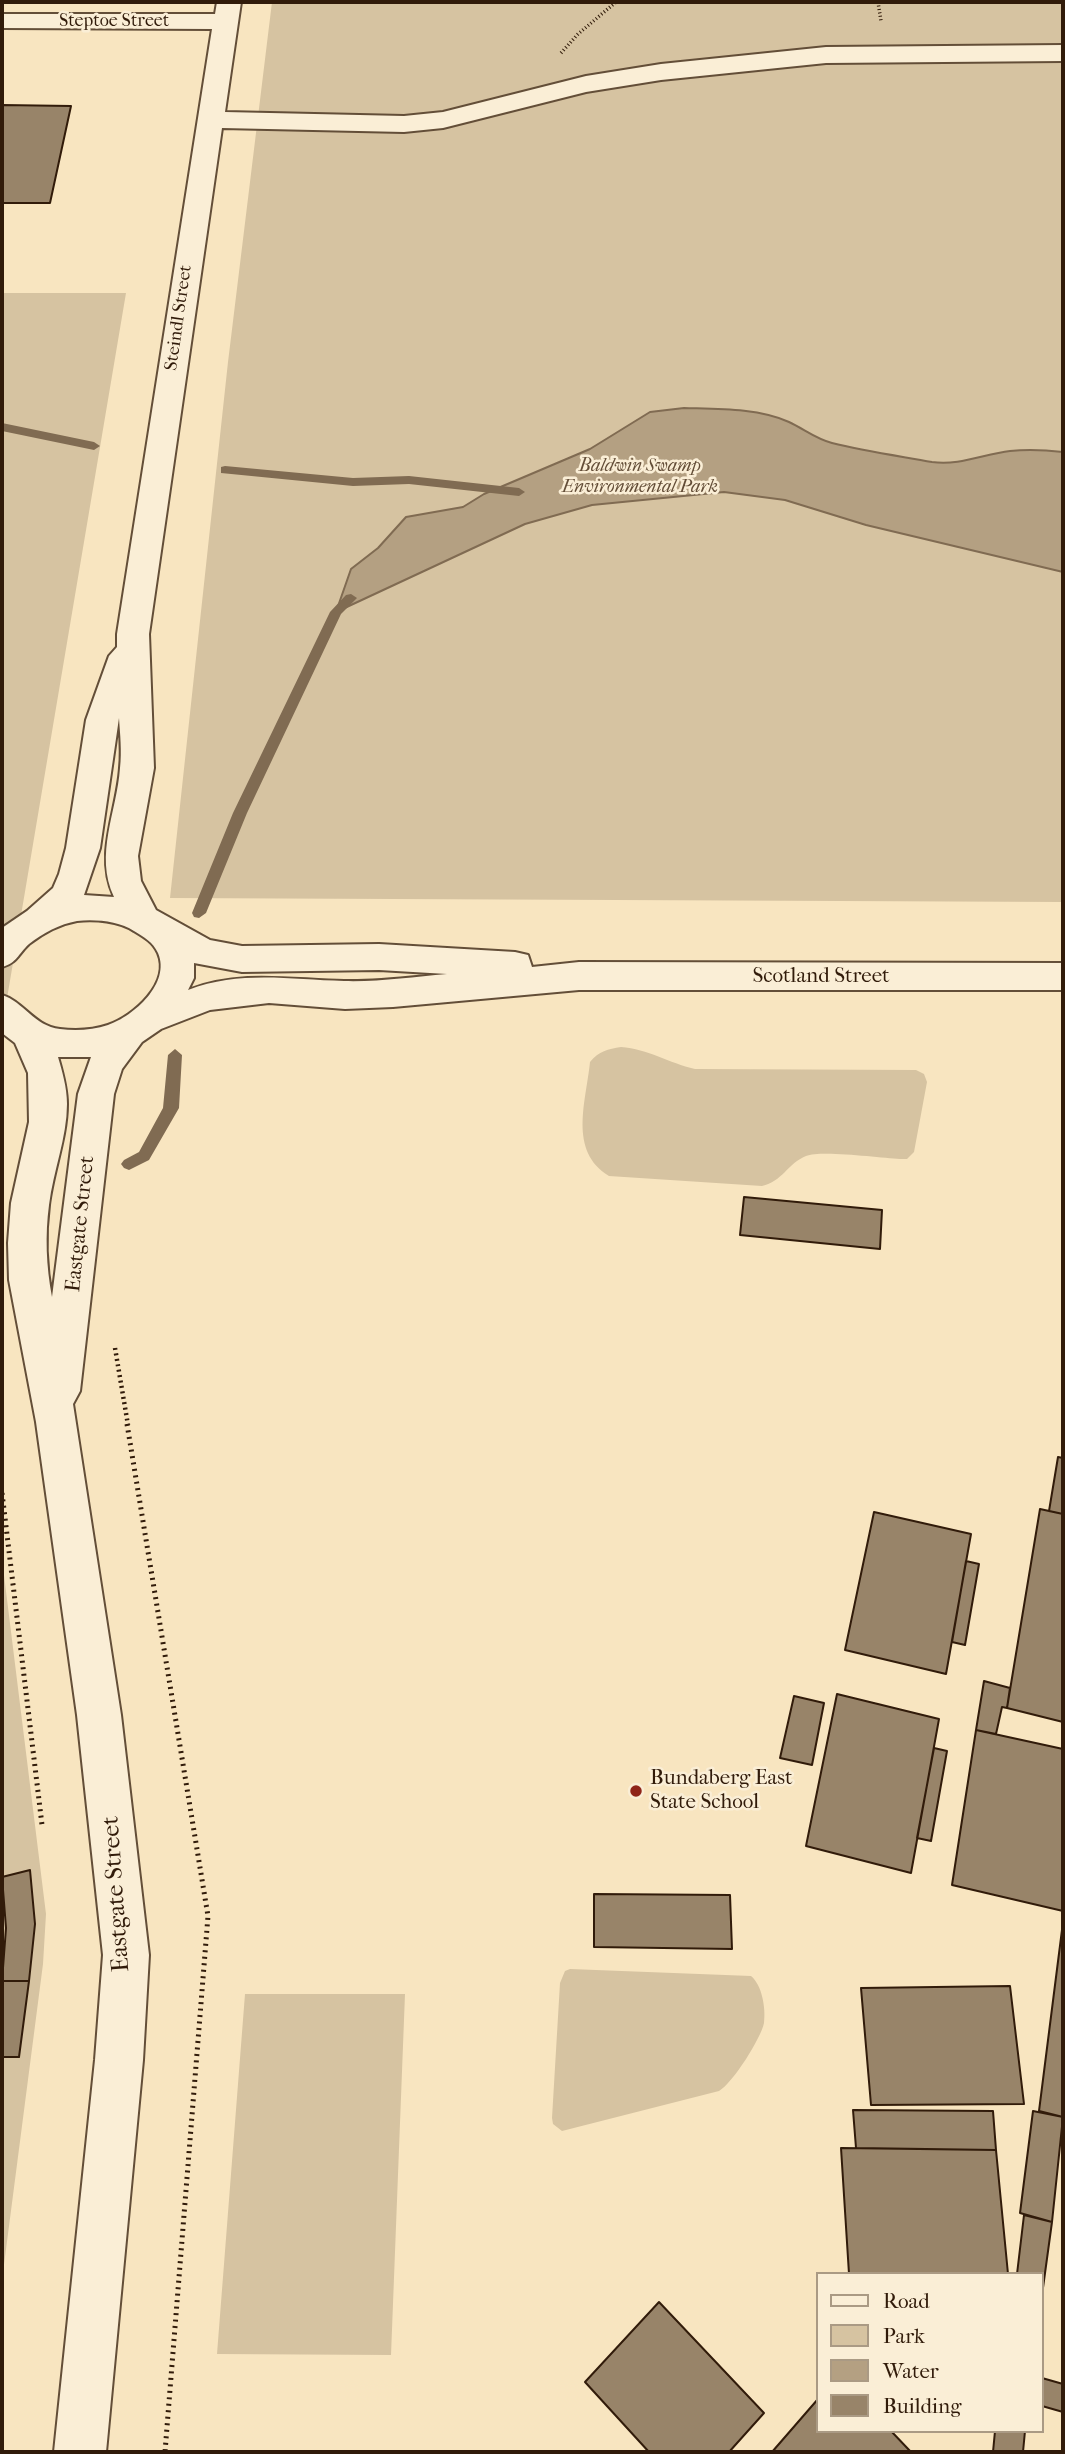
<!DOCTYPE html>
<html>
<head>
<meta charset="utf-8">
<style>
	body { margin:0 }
	#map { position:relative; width:1065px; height:2454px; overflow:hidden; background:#f8e5c0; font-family:"IM FELL French Canon",serif }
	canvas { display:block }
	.frame { position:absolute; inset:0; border:4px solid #311b0a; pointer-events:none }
	.legend { position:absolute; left:816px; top:2272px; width:228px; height:161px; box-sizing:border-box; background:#faeed6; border:2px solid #aa9a84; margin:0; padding:9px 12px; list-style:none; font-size:21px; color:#311b0a }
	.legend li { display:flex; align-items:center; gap:14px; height:35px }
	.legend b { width:35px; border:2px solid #aa9a84 }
</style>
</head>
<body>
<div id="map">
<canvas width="1065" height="2454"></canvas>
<div class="frame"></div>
<ul class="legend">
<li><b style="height:9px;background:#faeed6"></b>Road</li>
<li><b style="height:19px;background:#d6c3a1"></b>Park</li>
<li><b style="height:19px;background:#b4a082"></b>Water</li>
<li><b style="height:19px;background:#988469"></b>Building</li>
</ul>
</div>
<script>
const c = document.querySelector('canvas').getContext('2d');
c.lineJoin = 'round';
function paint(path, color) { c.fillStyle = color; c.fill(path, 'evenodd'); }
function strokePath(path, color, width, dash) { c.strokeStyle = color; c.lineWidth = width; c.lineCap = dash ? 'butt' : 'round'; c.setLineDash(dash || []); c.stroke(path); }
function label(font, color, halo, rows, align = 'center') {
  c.font = font + ' "IM FELL French Canon",serif'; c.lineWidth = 5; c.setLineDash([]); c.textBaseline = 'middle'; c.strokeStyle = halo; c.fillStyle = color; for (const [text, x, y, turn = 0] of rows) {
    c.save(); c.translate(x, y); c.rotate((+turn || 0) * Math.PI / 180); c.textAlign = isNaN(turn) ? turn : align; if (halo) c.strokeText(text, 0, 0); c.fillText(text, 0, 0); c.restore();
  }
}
const green = new Path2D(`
	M272,2h791v900l-893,-4 58,-536z
	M2,293h124l-124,735z
	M621,1047c27,2 48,16 74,22l221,1 8,4 3,8 -13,70 -7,7h-7c-20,-1 -78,-9 -94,-3 -18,7 -24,26 -44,30l-153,-10c-41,-25 -23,-74 -19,-114 9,-11 18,-13 31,-15z
	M2,1559l44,355 -3,50 -41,316z
	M570,1969l181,7c11,9 15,32 13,47 -3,15 -31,60 -45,68l-157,40 -9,-7 -1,-6 8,-135 5,-12z
	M245,1994h160l-14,361 -174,-1z`);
const water = new Path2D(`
	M684,408c33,1 74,0 105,14 15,7 27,17 43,21 32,8 67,13 100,19 27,4 52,-8 78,-11 18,-2 36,-1 53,1v120l-197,-47 -81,-25 -61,-8 -132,13 -67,19 -189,88 15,-43 27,-21 28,-31 57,-10 21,-13 106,-45 60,-37z`);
const stream = new Path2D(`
	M2,423l92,19 6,4 -6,4 -92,-19z
	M225,466l128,12 56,-2 110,12 6,4 -6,4 -110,-12 -56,2 -132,-13v-6z
	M351,594l6,4 -16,16 -94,199 -41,100 -7,5 -5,-1 -2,-4 41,-100 97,-201 16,-17z
	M175,1049l7,6 -3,53 -30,52 -20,10 -5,-2 -3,-4 3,-4 15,-8 24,-44 5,-53z`);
const building = new Path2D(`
	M2,105l69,1 -21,97h-48z
	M744,1197l138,13 -2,39 -140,-14z
	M1058,1457l5,1v56l-14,-3z
	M1040,1509l23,5v208l-56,-14z
	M874,1512l97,22 -25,140 -101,-24z
	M966,1561l13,3 -14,81 -13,-3z
	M984,1681l26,7 -3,20 -5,-1 -6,27 -20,-4z
	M837,1694l102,25 -28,154 -105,-27z
	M794,1696l30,7 -12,62 -32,-7z
	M976,1730l87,19v162l-111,-26z
	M934,1748l13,3 -16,90 -14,-3z
	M30,1870l5,54 -6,57h-27l4,-53 -4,-51z
	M594,1894l136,1 2,54 -138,-2z
	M1063,1922v195l-24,-6z
	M2,1981h27l-10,76h-17z
	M1010,1986l14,118 -153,1 -10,-117z
	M853,2110l140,1 3,39 -140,-2z
	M1033,2111l30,6 -11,105 -32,-9z
	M841,2148l155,2 12,124h-159z
	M1024,2215l28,7 -10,73v-21h-25z
	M659,2302l105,111 -35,39h-80l-64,-70z
	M1042,2378l21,6v28l-21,-6z
	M818,2399v32h73l20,21h-139z
	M995,2431h30l-2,21h-30z`);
const pathFar2 = new Path2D(`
	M878,2l3,19
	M561,53l17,-19 38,-32`);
const pathFar1 = new Path2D(`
	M115,1348l13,77`);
const path = new Path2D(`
	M127,1424l81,492 -43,536
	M2,1493l40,332`);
const minor = new Path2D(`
	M217,2h24l-16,110 179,4 39,-4 143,-36 75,-12 165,-17 237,-2v16l-237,2 -165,17 -75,12 -143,36 -39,4 -182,-4 -73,506 5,134 -16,88 3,25 15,29 54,30 32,6 137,-2 136,8 13,3 4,12 47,-5 484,1v27h-484l-186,17 -48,2 -76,-6 -59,7 -49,19 -19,13 -20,27 -8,25 -34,297 -7,13 48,311 28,240 -6,105 -37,392h-52l41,-392 8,-105 -26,-240 -41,-293 -27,-142 -1,-37 3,-40 18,-81 -1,-49 -13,-30 -13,-10v-38c22,7 32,31 58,34 16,2 33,1 48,-4 26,-9 63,-42 50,-72 -5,-11 -14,-16 -24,-22 -15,-10 -39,-12 -57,-10 -17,3 -34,12 -48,23 -11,10 -12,19 -27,23v-39l25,-17 26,-23 6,-14 7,-26 20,-128 23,-64 8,-9v-13l95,-605 -210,-1v-14h213zM119,718c1,16 3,33 1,50 -3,44 -26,86 -6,129l-30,-2 16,-47zM194,963l48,9 137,-2 68,4c-34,3 -69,8 -103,7 -54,-1 -103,-11 -156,9l6,-12zM58,1057h33l-13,37 -26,203c-6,-31 -7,-62 -3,-92 4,-34 18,-67 18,-101 0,-17 -5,-33 -9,-47z`);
const markers = [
	[636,1791,7,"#8f2418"]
];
const farStreetnames = [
	["Steptoe Street",114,22],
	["Steindl Street",179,318,-82]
];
const farParknames = [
	["Baldwin Swamp",640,467],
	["Environmental Park",640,488]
];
const streetNames = [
	["Scotland Street",821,977],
	["Eastgate Street",81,1224,-84]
];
const poiNames = [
	["Bundaberg East",650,1779],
	["State School",650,1803]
];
const nearStreetnames = [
	["Eastgate Street",117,1894,-94]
];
paint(green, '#d6c3a1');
paint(water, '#b4a082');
strokePath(water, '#806b52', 2);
paint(stream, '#806b52');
paint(building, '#988469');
strokePath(building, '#311b0a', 2);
strokePath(minor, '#634e38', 4);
strokePath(pathFar2, '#311b0a', 3.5, [1, 2.5]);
strokePath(pathFar1, '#311b0a', 4.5, [2, 3.5]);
strokePath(path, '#311b0a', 5, [2, 4.5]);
paint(minor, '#faeed6');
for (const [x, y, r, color] of markers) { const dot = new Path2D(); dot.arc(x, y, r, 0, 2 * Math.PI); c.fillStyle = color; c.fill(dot); strokePath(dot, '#faeed6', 2.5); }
label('18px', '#311b0a', '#faeed6', farStreetnames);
label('italic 18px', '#634d37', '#faeed6', farParknames);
label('21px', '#311b0a', '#faeed6', streetNames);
label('21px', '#311b0a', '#faeed6', poiNames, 'left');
label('24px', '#311b0a', '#faeed6', nearStreetnames);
</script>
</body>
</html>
